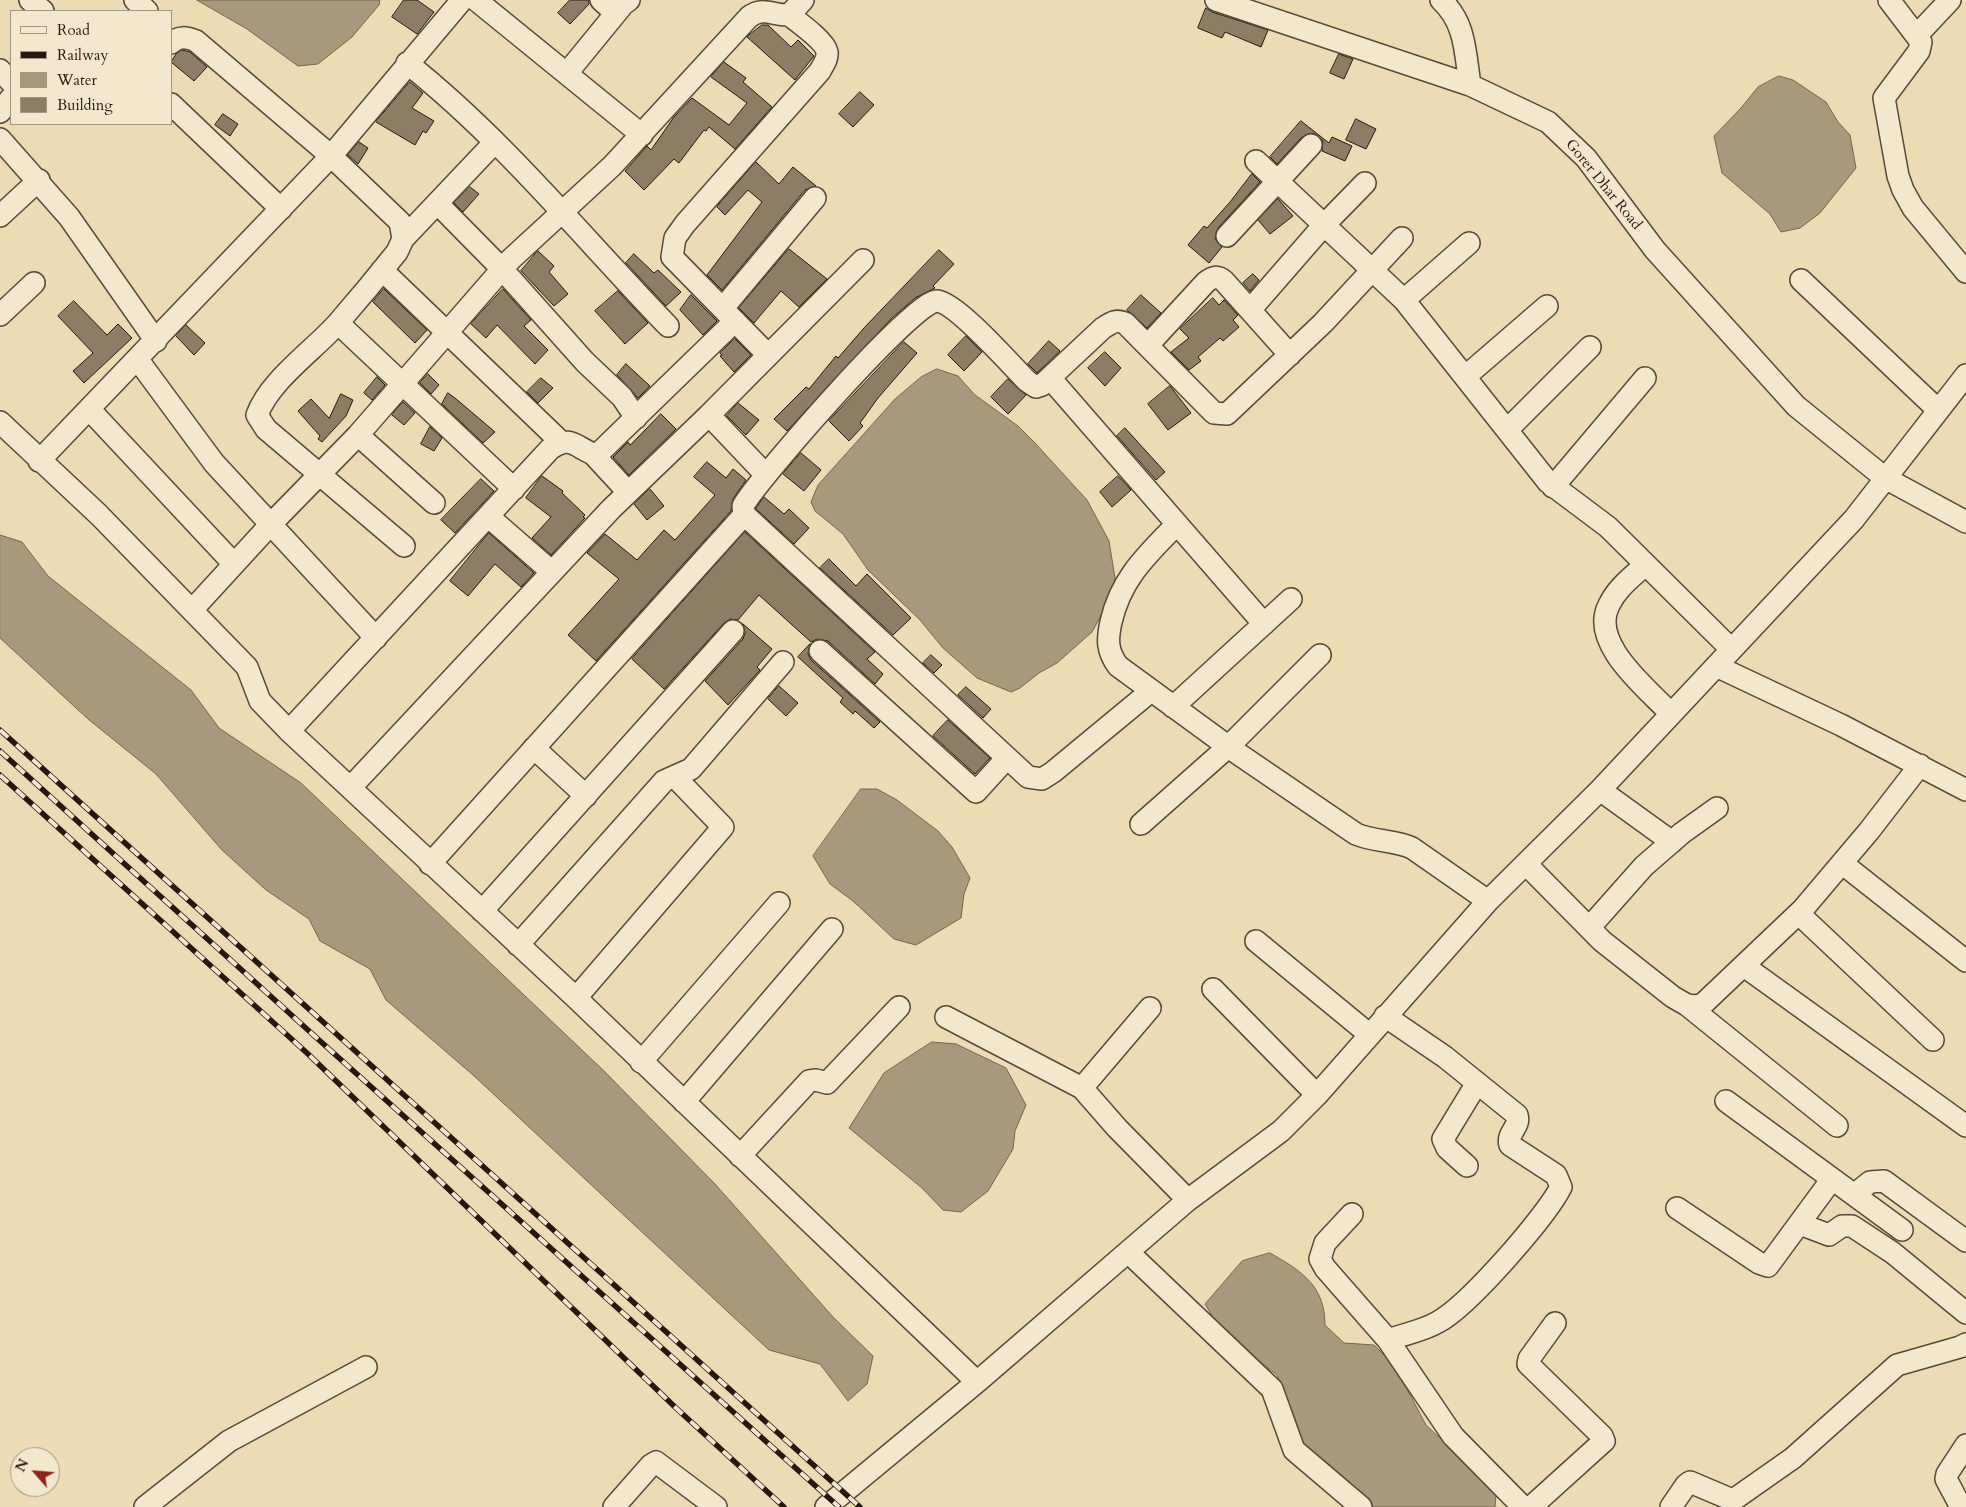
<!DOCTYPE html>
<html>
<head>
<meta charset="utf-8">
<style>
	body { margin:0 }
	#map { position:relative; width:1966px; height:1507px; overflow:hidden; background:#eddbb4; font-family:Cardo,serif }
	canvas { display:block }
	.legend { position:absolute; left:10px; top:10px; width:162px; height:115px; box-sizing:border-box; background:#f3e8ce; border:1px solid #a19582; margin:0; padding:6px 9px; list-style:none; font-size:15px; color:#26180f }
	.legend li { display:flex; align-items:center; gap:10px; height:25px }
	.legend b { width:25px; border:1px solid #a19582 }
	.north { position:absolute; left:10px; top:1447px; width:50px; height:50px; box-sizing:border-box; background:#f3e8ce; border:1px solid #a19582; border-radius:50%; rotate:297deg; font-size:14px; font-weight:700; line-height:20px; text-align:center; color:#26180f }
	.north::after { content:''; display:block; margin:auto; width:18px; height:22px; background:#8f2418; clip-path:polygon(50% 0,100% 100%,50% 72%,0 100%) }
</style>
</head>
<body>
<div id="map">
<canvas width="1966" height="1507"></canvas>
<ul class="legend">
<li><b style="height:6px;background:#f3e8ce"></b>Road</li>
<li><b style="height:6px;background:#26180f"></b>Railway</li>
<li><b style="height:14px;background:#a9997c"></b>Water</li>
<li><b style="height:14px;background:#8d7d65"></b>Building</li>
</ul>
<div class="north">N</div>
</div>
<script>
const c = document.querySelector('canvas').getContext('2d');
c.lineJoin = 'round';
function paint(path, color) { c.fillStyle = color; c.fill(path, 'evenodd'); }
function strokePath(path, color, width, dash) { c.strokeStyle = color; c.lineWidth = width; c.lineCap = dash ? 'butt' : 'round'; c.setLineDash(dash || []); c.stroke(path); }
function label(font, color, halo, rows, align = 'center') {
  c.font = font + ' Cardo,serif'; c.lineWidth = 5; c.setLineDash([]); c.textBaseline = 'middle'; c.strokeStyle = halo; c.fillStyle = color; for (const [text, x, y, turn = 0] of rows) {
    c.save(); c.translate(x, y); c.rotate((+turn || 0) * Math.PI / 180); c.textAlign = isNaN(turn) ? turn : align; if (halo) c.strokeText(text, 0, 0); c.fillText(text, 0, 0); c.restore();
  }
}
const water = new Path2D(`
	M197,0h183l-1,5 -27,32 -34,27 -20,2 -51,-37z
	M1779,76l14,4 33,22 12,20 12,13 6,33 -36,45 -20,15 -19,4 -11,-18 -48,-41 -8,-37 27,-28 17,-21z
	M937,369l21,7 17,19 43,31 17,17 52,57 22,41 6,37 -2,16 -21,38 -35,31 -18,10 -19,15 -9,4 -34,-14 -34,-30 -23,-28 -52,-50 -25,-36 -28,-23 -4,-9 7,-17 77,-86 26,-22z
	M0,535l22,7 26,34 143,114 28,38 82,55 303,288 111,113 118,133 40,39 -6,28 -19,17 -28,-37 -51,-14 -296,-275 -87,-75 -16,-31 -50,-28 -11,-22 -43,-29 -44,-40 -66,-76 -68,-55 -88,-81z
	M861,789h16l20,11 41,31 14,16 18,31 -6,16 -3,24 -45,27 -22,-6 -41,-38 -23,-17 -17,-28z
	M932,1042l24,2 50,24 20,37 -11,26 -2,18 -25,42 -27,21 -18,-2 -21,-22 -73,-60 35,-55z
	M1270,1253c32,18 55,33 55,72l19,18 30,2 13,13 21,33 18,34 32,30 38,40 -1,12h-121l-71,-59 -7,-26 -19,-47 -55,-43 -17,-28 37,-43z`);
const building = new Path2D(`
	M404,0h13l17,12 -17,22 -25,-17z
	M570,0h19v4l-19,20 -12,-11z
	M1206,8l6,4 56,18 -7,17 -36,-15 -3,6 -24,-10z
	M762,25h6l23,22 7,-7 16,16 -19,24 -48,-43z
	M182,50l8,2 17,15 -13,14 -23,-19 5,-8z
	M1339,54l14,5 -9,20 -14,-6z
	M724,62l22,16 -3,4 29,25 -37,42 -26,-22 -3,4 -2,-1 -25,33 -5,-4 -30,31 -19,-19 22,-25 4,4 23,-33 18,-19 37,27 18,-22 -36,-26z
	M410,82l13,11 -11,15 22,13 -8,12 -3,-2 -8,14 -39,-23z
	M860,92l14,13 -21,22 -14,-13z
	M223,114l15,10 -8,12 -15,-11z
	M1356,119l20,10 -10,20 -20,-9z
	M1301,121l28,22 3,-6 20,9 -7,15 -23,-10 1,-10 -10,-8 -11,4 -25,27 -7,-7z
	M359,142l9,6 -10,16 -10,-9z
	M756,162l23,22 14,-17 23,19 -11,4 -83,100 -15,-15 55,-73 -14,-12 -23,25 -8,-8z
	M1252,174l8,8 -42,46 -3,11 7,8 -13,16 -21,-18 16,-19 3,2 23,-26z
	M470,187l9,7 -16,18 -9,-9z
	M1278,199l15,17 -23,18 -12,-14z
	M789,249l38,30 -28,28 -18,-16 -27,32 -15,-15z
	M939,250l15,14 -21,22 2,2 -20,10 -24,21 -104,112 -13,-12 32,-32 3,2 27,-33 2,2 26,-30z
	M538,251l16,15 -5,6 19,22 -14,12 -33,-35z
	M634,254l20,19 4,-3 23,22 -15,14 -40,-43z
	M1253,274l6,6 -9,11 -7,-8z
	M384,289l43,41 -12,13 -42,-41z
	M503,289l28,31 -7,6 24,24 -13,14 -38,-39 -11,13 -15,-14z
	M618,291l30,32 -23,21 -30,-33z
	M691,295l26,26 -14,14 -23,-25z
	M1141,295l20,18 -14,15 -20,-18z
	M1213,298l6,7 5,-5 14,15 -5,5 6,7 -16,14 -3,-3 -22,19 3,4 -12,9 -18,-18 18,-14 -9,-9z
	M74,301l33,34 11,-11 14,14 -48,45 -11,-12 20,-18 -35,-37z
	M186,325l19,18 -11,12 -18,-19z
	M966,336l16,16 -18,19 -16,-16z
	M735,339l16,16 -17,17 -14,-16 2,-1 -2,-2z
	M1049,341l11,10 -23,22 -9,-9z
	M904,342l13,11 -39,45 -18,25 3,3 -14,15 -20,-20z
	M1105,352l16,16 -16,18 -17,-18z
	M626,364l24,22 -12,12 -21,-23z
	M428,374l11,11 -8,9 -11,-11z
	M377,377l8,8 -13,15 -8,-7z
	M541,378l12,10 -15,15 -11,-11z
	M1008,379l18,16 -18,19 -17,-17z
	M1170,386l21,27 -23,17 -20,-26z
	M448,393l7,5 40,34 -12,11 -41,-39z
	M341,394l12,6 -7,16 -24,26 -4,-3 2,-3 -22,-25 13,-12 18,19z
	M403,402l12,11 -11,12 -12,-10z
	M738,403l21,17 -13,15 -19,-19z
	M661,414l15,15 -47,46 -16,-18 15,-15 2,3z
	M430,427l12,11 -8,13 -13,-7z
	M1125,428l40,44 -9,8 -39,-44z
	M801,453l20,17 -17,21 -21,-17z
	M707,462l19,16 7,-9 13,11 -13,19 -2,12 -135,150 -28,-26 51,-56 -32,-26 18,-19 32,26 27,-30 11,10 40,-45 -21,-18z
	M542,476l21,15 -1,2 23,22 -2,2 2,1 -34,37 -19,-17 19,-21 -25,-19z
	M1118,476l13,14 -19,17 -12,-15z
	M481,479l13,12 -39,42 -14,-13z
	M650,489l14,17 -17,14 -13,-16z
	M764,497l20,17 5,-5 20,19 -15,16 -38,-35z
	M745,532l130,120 -8,7 16,15 -8,10 -47,-43 -11,-2 -6,3 -52,-47 -21,25 -8,-1 -6,4 -60,66 -32,-30z
	M489,533l45,40 -13,14 -26,-23 -27,32 -18,-15z
	M829,559l27,27 11,-12 44,44 -18,17 -73,-67z
	M743,624l29,25 -15,18 3,3 -32,35 -23,-24 38,-42 2,-6z
	M810,644l-2,10 3,6 69,62 -6,6 -19,-17 -2,3 -13,-12 3,-4 -45,-41z
	M931,655l11,10 -8,8 -11,-10z
	M779,686l19,17 -12,13 -18,-17z
	M966,687l25,22 -8,9 -25,-23z
	M948,720l42,38 -15,16 -42,-38z`);
const minor = new Path2D(`
	M30,0l13,11
	M135,0l12,11
	M476,0l166,135
	M601,0l10,9h6l12,-9
	M1216,0l254,85 78,37 38,36 69,92 141,156 89,72 81,44
	M1441,0c25,23 24,53 29,85
	M1889,0l32,42 -2,9 -35,47 14,78 5,14 10,18 53,64
	M1917,35l33,-35
	M171,43c8,-7 15,-6 25,-2l135,115 69,66 3,17 -6,13c-19,24 -39,48 -59,71 -25,28 -68,57 -81,92l9,14 138,117
	M407,63c97,77 176,175 261,263
	M0,70l11,12
	M567,73l54,-66
	M171,104l110,105
	M0,112l11,-14
	M0,139l69,78 87,124
	M1256,161l148,139 144,182 60,45 123,122
	M437,203l65,66 83,93 37,35 14,21
	M0,216l39,-36
	M1227,236l84,-91
	M403,239l91,-96
	M382,270l179,172
	M1801,280l137,130
	M1404,300l65,-57
	M723,308l92,-110
	M1250,310l74,-85 41,-42
	M0,315l34,-32
	M338,323l176,166
	M1148,345l58,-63c7,-5 11,-7 18,-1l66,74
	M768,355l-96,-98 3,-19 10,-14 135,-153c3,-6 8,-12 7,-19 -2,-11 -29,-30 -38,-37
	M138,360l76,103 162,175
	M1466,376l81,-70
	M1050,378l214,246
	M89,409l145,155
	M709,415l56,59
	M0,422l99,93 148,152 13,34 29,30 287,267 401,384
	M1507,430l83,-83
	M358,435l76,68
	M593,454l35,38
	M39,461l292,-305 131,-156
	M1553,487l92,-109
	M489,517l63,55
	M1177,524c-30,31 -56,54 -66,98 -4,18 -4,29 7,44l119,87 119,81c19,8 38,6 56,14l76,53
	M1645,565c-13,12 -28,23 -36,40 -20,38 38,83 61,108
	M193,609l77,-84 88,-90 152,-175 102,-94 137,-149c15,-11 24,-1 40,-2l14,-15
	M820,651l156,141 30,-33
	M1716,666l125,59 125,65
	M1151,691l-98,81 -11,7 -14,-2 -280,-259 -4,-3 -1,-9c15,-27 173,-208 194,-205 20,2 74,64 90,80l9,6 6,-2 61,-57c8,-5 13,-9 22,-5l89,90 13,1 96,-91 79,-85
	M1173,707l118,-108
	M289,731l261,-282c21,-14 24,-3 43,5l7,-2 135,-131
	M534,748l52,48
	M351,787l260,-278 98,-94 154,-155
	M1600,790l72,52
	M1141,824l87,-77 92,-92
	M430,864l314,-349
	M1526,864l76,77 71,56 14,8 9,1 7,-2 100,-95 66,-78 51,-66
	M1843,864l123,97
	M482,911l251,-280
	M1799,914l134,126
	M1589,928l55,-62 38,-33 35,-25
	M1256,941l114,94
	M518,945l146,-164 27,-12 92,-107
	M1744,966l222,160
	M1213,989l104,106
	M576,998l147,-171 -48,-50
	M1687,1005l150,121
	M1385,1016l60,41 72,58c4,12 -11,18 -7,30l46,30 5,12c-16,31 -93,119 -123,135 -15,9 -34,12 -50,18
	M946,1017l136,71 35,40 71,72
	M641,1062l138,-159
	M1082,1088l68,-80
	M1726,1101l176,129
	M684,1102l148,-173
	M740,1156l69,-75 7,-1 11,3 72,-76
	M1467,1166l-20,-18 -4,-9 34,-56
	M1854,1195l16,-13 14,-1 82,60
	M1677,1208l82,55 9,3 64,-87
	M1352,1214l-27,29 -5,16 5,9 63,72 65,96 70,71
	M1800,1224l29,11 13,-9h10l41,27 73,60
	M1128,1252l144,137 22,61 67,57
	M145,1507l84,-66 137,-74
	M614,1507l37,-42 5,-3 60,45
	M826,1507l151,-125 211,-182 93,-69 36,-36 171,-194 112,-111 254,-271 112,-144
	M1531,1507l73,-66 -2,-5 -74,-72 1,-5 26,-36
	M1671,1507l15,-22 4,-3 40,17 6,-1 57,-40 104,-93 63,-18 6,-3
	M1961,1507l-15,-28 1,-5 19,-29`);
const rail = new Path2D(`
	M0,730l860,777
	M0,751l319,289 520,467
	M0,775l307,278 369,355 108,99`);
const streetNames = [
	["Gorer Dhar Road",1603,185,51]
];
paint(water, '#a9997c');
strokePath(water, '#756550', 1);
paint(building, '#8d7d65');
strokePath(building, '#26180f', 1);
strokePath(minor, '#584938', 24);
strokePath(minor, '#f3e8ce', 21);
strokePath(rail, '#26180f', 5.5);
strokePath(rail, '#f3e8ce', 4, [11]);
label('15px', '#26180f', '#f3e8ce', streetNames);
</script>
</body>
</html>
